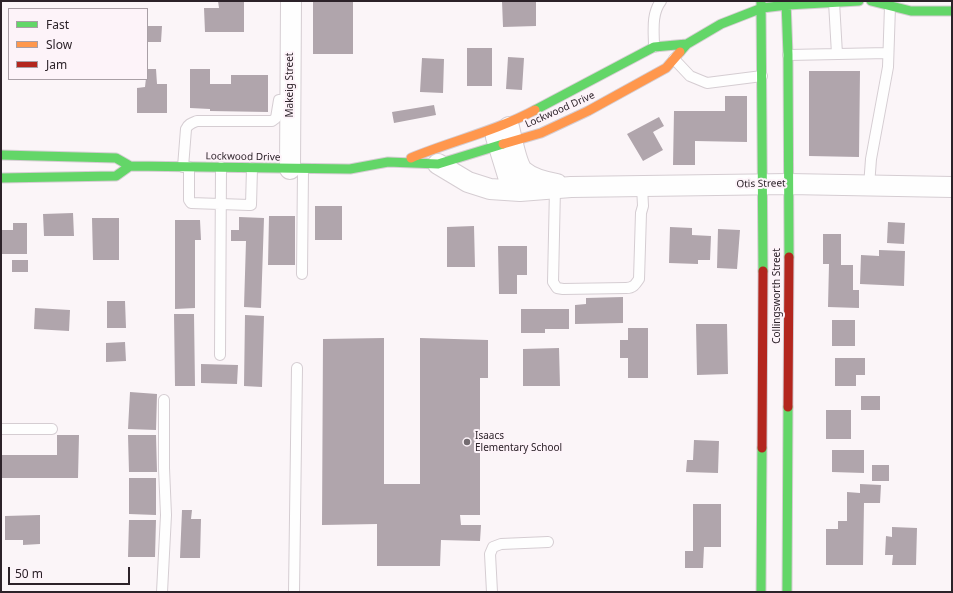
<!DOCTYPE html>
<html>
<head>
<meta charset="utf-8">
<style>
	body { margin:0 }
	#map { position:relative; width:953px; height:593px; overflow:hidden; background:#fbf5f8; font-family:"Noto Sans",sans-serif }
	canvas { display:block }
	.frame { position:absolute; inset:0; border:2px solid #2c2229; pointer-events:none }
	.legend { position:absolute; left:8px; top:8px; width:140px; height:72px; box-sizing:border-box; background:#fdf3f9; border:1px solid #a99fa6; margin:0; padding:5px 7px; list-style:none; font-size:12px; color:#2c2229 }
	.legend li { display:flex; align-items:center; gap:8px; height:20px }
	.legend b { width:20px; border:1px solid #a99fa6 }
	.scale { position:absolute; left:8px; top:567px; width:122px; height:18px; box-sizing:border-box; border:2px solid #2c2229; border-top:0; padding-left:5px; font-size:12px; line-height:14px; white-space:nowrap; color:#2c2229; -webkit-text-stroke:3px #fdf3f9; paint-order:stroke }
</style>
</head>
<body>
<div id="map">
<canvas width="953" height="593"></canvas>
<div class="frame"></div>
<ul class="legend">
<li><b style="height:5px;background:#63d668"></b>Fast</li>
<li><b style="height:5px;background:#ff974d"></b>Slow</li>
<li><b style="height:5px;background:#b3261e"></b>Jam</li>
</ul>
<div class="scale">50 m</div>
</div>
<script>
const c = document.querySelector('canvas').getContext('2d');
c.lineJoin = 'round';
function paint(path, color) { c.fillStyle = color; c.fill(path, 'evenodd'); }
function strokePath(path, color, width, dash) { c.strokeStyle = color; c.lineWidth = width; c.lineCap = dash ? 'butt' : 'round'; c.setLineDash(dash || []); c.stroke(path); }
function label(font, color, halo, rows, align = 'center') {
  c.font = font + ' "Noto Sans",sans-serif'; c.lineWidth = 4; c.setLineDash([]); c.textBaseline = 'middle'; c.strokeStyle = halo; c.fillStyle = color; for (const [text, x, y, turn = 0] of rows) {
    c.save(); c.translate(x, y); c.rotate((+turn || 0) * Math.PI / 180); c.textAlign = isNaN(turn) ? turn : align; if (halo) c.strokeText(text, 0, 0); c.fillText(text, 0, 0); c.restore();
  }
}
const building = new Path2D(`
	M218,1h26v31h-39l-1,-24h15z
	M313,1h40v53h-40z
	M502,1h34v25l-33,1z
	M147,26h15l-1,16h-14z
	M467,48h25v38h-25z
	M508,57l16,1 -2,32 -16,-1z
	M422,58l22,1 -1,34 -23,-1z
	M147,69h9l1,15h10v29h-30v-25l8,-1z
	M190,69h20v15h21v-9h37v37l-58,-1v-2l-20,-1z
	M809,71h51l-1,86 -50,-1z
	M725,96h22v46l-52,-1v24h-22l1,-54h51z
	M434,105l2,10 -42,8 -2,-11z
	M659,117l5,9 -11,6 10,18 -20,11 -16,-27z
	M315,206h27v34h-27z
	M73,213l1,23h-30l-1,-22z
	M269,216h26v49h-27z
	M239,217l25,1 -3,90 -17,-1 2,-66h-15v-11h8z
	M92,218h27v42h-26z
	M175,220h25l1,20h-6v68l-20,1z
	M888,222l17,1 -1,21 -17,-1z
	M13,223h14v31h-26v-24h12z
	M474,226l1,41h-28v-40z
	M670,227l22,1v7l19,1 -1,24h-12v4l-29,-1z
	M718,229l22,1 -3,39 -20,-1z
	M823,234h18v31h12v25h6v18l-31,-1 1,-43h-6z
	M498,246h29v29h-10v19h-18z
	M879,250l26,1 -1,35 -44,-2 1,-29 18,1z
	M12,260h16v12h-16z
	M623,297v26l-48,1v-19l11,-1v-6z
	M107,301h18l1,27h-19z
	M35,308l35,2 -1,21 -35,-2z
	M521,309h48v20h-24v4h-24z
	M174,314h20l1,72h-20z
	M245,315l19,1 -2,71 -18,-1z
	M832,320h23v26h-23z
	M696,324h31l1,50 -31,1z
	M628,328h20v50h-20v-20h-8v-18h8z
	M384,338v146h36v-146l68,2v38h-8v137h-20l1,10h20l-1,16 -39,-1 -1,26h-63v-42l-55,1 1,-186z
	M125,342l1,19 -20,1v-19z
	M559,348l1,38h-37v-37z
	M835,358h30v17h-9v11h-21z
	M201,364l37,1 -1,19 -36,-1z
	M130,392l27,2 -1,36 -28,-1z
	M861,396h19v14h-19z
	M826,410h25v29h-25z
	M57,435h22l-1,43h-77v-23h56z
	M128,435h28l1,37h-28z
	M694,440l25,1 -1,32 -32,-1 1,-12h6z
	M832,450h32v23l-32,-1z
	M872,465h17v16h-17z
	M129,478h27v37l-27,-1z
	M860,484l21,1 -1,18h-16l-1,62h-37v-36h12v-8h9v-29l13,1z
	M693,504h28v43h-17l-1,21h-18v-17h8z
	M182,510h10l-1,9h10l-1,39h-20z
	M40,515v29l-17,1v-5h-18v-24z
	M129,520h27l-1,37h-27z
	M892,527l25,1 -1,37h-24l1,-10h-8l1,-19 6,1z`);
const lane = new Path2D(`
	M834,2l3,52
	M654,47c0,-15 -3,-33 7,-46
	M788,55l100,-2
	M674,59l16,17 17,7 55,-7
	M183,167l3,-38c2,-5 6,-6 11,-8h75l4,-3 3,-18 11,-1
	M189,167v33l2,3 58,2h2l1,-37
	M869,186l2,-27 17,-92 2,-61
	M555,188l-2,94 4,6 6,1 63,-1c7,0 9,-3 13,-9l2,-66 2,-7 -1,-20
	M302,274l1,-105
	M220,355l1,-188
	M1,429h51
	M162,592l4,-77 -2,-47v-68
	M294,592l3,-224
	M492,592l-2,-38 3,-7 8,-3 47,-2`);
const street = new Path2D(`
	M509,127c2,9 8,38 14,44 9,8 22,11 34,13
	M496,137l12,39 12,15
	M438,164l30,18 22,7 30,2 51,-4 218,-3 163,3
	M290,169l1,-168`);
const fast = new Path2D(`
	M761,1l2,270
	M786,1l2,54 1,202
	M871,1l40,10h41
	M680,52l7,-8 34,-20 41,-16 25,-3 72,-4
	M535,110l119,-63 33,-3
	M1,155l115,3 14,8 220,3 38,-7 50,2 65,-20
	M1,178l115,-2 14,-10
	M761,592l1,-144
	M787,592l1,-185`);
const slow = new Path2D(`
	M503,144l38,-11 47,-22 78,-43 14,-16
	M411,158c41,-17 85,-27 124,-48`);
const jam = new Path2D(`
	M788,407l1,-150
	M762,448l1,-177`);
const markers = [
	[467,442,4,"#746c71"]
];
const streetNames = [
	["Makeig Street",290,85,-90],
	["Lockwood Drive",560,110,-24],
	["Lockwood Drive",243,157,1],
	["Otis Street",761,184,-1],
	["Collingsworth Street",777,296,-90]
];
const poiNames = [
	["Isaacs",475,436],
	["Elementary School",475,448]
];
paint(building, '#b0a5ac');
strokePath(lane, '#d5cdd2', 12);
strokePath(street, '#d5cdd2', 22);
strokePath(fast, '#d5cdd2', 11);
strokePath(slow, '#d5cdd2', 11);
strokePath(jam, '#d5cdd2', 11);
strokePath(lane, '#fefefe', 10);
strokePath(street, '#fefefe', 20);
strokePath(fast, '#63d668', 9);
strokePath(slow, '#ff974d', 9);
strokePath(jam, '#b3261e', 9);
for (const [x, y, r, color] of markers) { const dot = new Path2D(); dot.arc(x, y, r, 0, 2 * Math.PI); c.fillStyle = color; c.fill(dot); strokePath(dot, '#fdf3f9', 1.5); }
label('10px', '#2c2229', '#fdf3f9', streetNames);
label('10px', '#2c2229', '#fdf3f9', poiNames, 'left');
</script>
</body>
</html>
